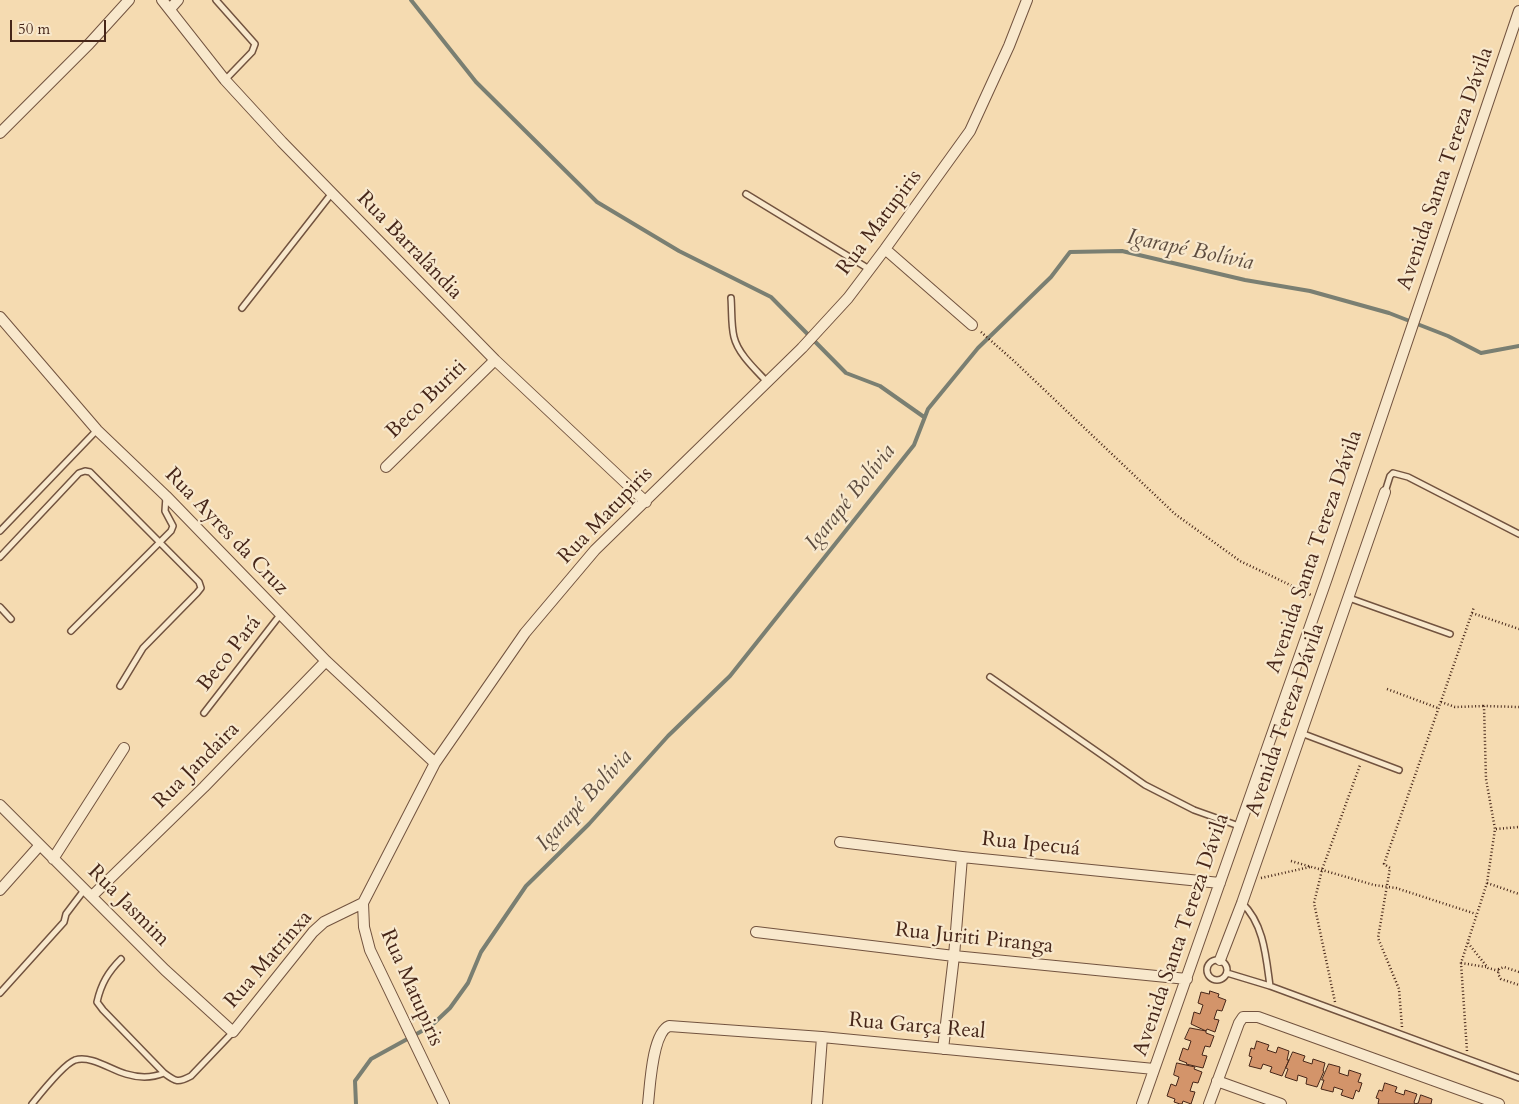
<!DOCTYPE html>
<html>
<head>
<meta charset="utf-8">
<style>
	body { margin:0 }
	#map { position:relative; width:1519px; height:1104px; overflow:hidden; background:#f5dbb1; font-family:Cardo,serif }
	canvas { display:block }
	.scale { position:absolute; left:10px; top:20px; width:96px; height:22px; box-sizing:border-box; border:2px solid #462619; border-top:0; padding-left:6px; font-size:15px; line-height:18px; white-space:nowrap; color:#462619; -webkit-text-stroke:4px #f8e8cc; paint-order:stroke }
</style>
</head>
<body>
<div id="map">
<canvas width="1519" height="1104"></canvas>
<div class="scale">50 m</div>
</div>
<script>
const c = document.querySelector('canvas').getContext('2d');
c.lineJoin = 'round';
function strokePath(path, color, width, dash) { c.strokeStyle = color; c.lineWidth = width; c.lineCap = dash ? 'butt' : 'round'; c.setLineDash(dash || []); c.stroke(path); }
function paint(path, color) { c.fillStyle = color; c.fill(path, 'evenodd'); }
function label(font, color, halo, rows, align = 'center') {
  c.font = font + ' Cardo,serif'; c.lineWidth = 4.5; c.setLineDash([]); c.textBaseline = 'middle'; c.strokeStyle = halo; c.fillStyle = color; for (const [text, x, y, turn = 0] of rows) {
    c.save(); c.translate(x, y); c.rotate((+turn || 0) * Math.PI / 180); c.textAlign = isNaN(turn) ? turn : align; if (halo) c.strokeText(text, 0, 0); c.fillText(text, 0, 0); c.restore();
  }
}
const stream = new Path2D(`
	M411,0l65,82 121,120 82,49 92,46 75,76 34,13 44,31
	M356,1104l-1,-23 16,-22 60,-33 19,-18 18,-25 13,-31 45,-66 63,-62 79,-88 62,-60 184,-231 14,-36 50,-61 73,-71 19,-25 52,-1 123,29 65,11 79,22 59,23 33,17 38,-7`);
const building = new Path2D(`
	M1210,991l9,3 -1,3 8,3 -4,11 -5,-1 -3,9 5,1 -4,12 -8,-3 -1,2 -15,-7 3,-12 6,2 3,-9 -5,-2 3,-11 8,2z
	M1190,1028l16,3v2l8,3 -4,11 -5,-1 -3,9 5,1 -4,12 -17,-4 1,-1 -8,-3 4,-12 5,2 3,-9 -6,-2z
	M1257,1041l12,4 -2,5 9,3 2,-6 11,4 -2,9h2l-7,16 -12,-4 2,-5 -9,-3 -2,5 -12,-3 3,-9 -3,-1 2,-8 3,1z
	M1293,1052l12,4 -2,5 9,3 1,-5 12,4 -2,8h1l-7,16 -11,-3 1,-6 -9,-3 -1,6 -12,-4 3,-8 -2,-1z
	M1177,1063l18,4 -1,2 8,3 -4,11 -5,-1 -3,9 5,1 -4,12 -8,-3 -1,3h-2l-6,-2 1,-3 -8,-3 4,-12 5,2 3,-9 -5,-2z
	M1329,1064l11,3 -1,6 9,3 1,-6 12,4 -3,8 4,1 -3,9 -3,-2 -3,9 -12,-4 2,-5 -9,-3 -1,5 -12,-3 3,-9h-2z
	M1385,1083l12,4 -2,5 9,3 1,-5 12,4 -3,8 1,2h-37l1,-5 -3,-1 3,-8 3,1z
	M1421,1095l11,4 -1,5h-16l3,-1z`);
const path = new Path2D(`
	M981,332l33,29 161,153 65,47 71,34
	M1472,613l47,16
	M1387,689l51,19
	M1441,702l14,5 29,-1
	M1496,829l23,-2
	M1291,861l83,24 22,3 80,26
	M1261,878l49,-11
	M1487,883l32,11
	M1468,943l20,25 11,3
	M1461,963l25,4
	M1519,972l-15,-5 -5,2 -1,5 3,5 18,6
	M1335,1002l-21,-99 8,-33 38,-105
	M1402,1027l-3,-38 -21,-51 12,-70 -6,-4 90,-257
	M1467,1051l-6,-88 26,-80 8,-54 -9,-50 -2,-73 35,1`);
const lane = new Path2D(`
	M216,0l39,44 -3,8 -27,28
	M746,194l123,75
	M731,298c1,12 0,27 3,39 4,17 22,33 33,45
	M242,308l90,-115
	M1385,492l5,-16 3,-3 15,4 111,57
	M0,531l97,-101
	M0,557l79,-84 6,-2 5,1 109,110 2,6 -4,5 -54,55 -23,38
	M1349,598l101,36
	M0,607l11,12
	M71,631l100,-100 2,-5 -8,-15 1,-14
	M990,677l155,108 49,25 45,16
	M204,713l76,-98
	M1301,733l98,37
	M1242,903c22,21 24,54 28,83
	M121,959c-13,13 -20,25 -24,43l6,8 61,63c12,9 14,10 27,3l42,-44
	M1207 970a10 10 0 1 1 20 0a10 10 0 1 1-20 0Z
	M1227,973l43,13 249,92
	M0,993l64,-71 2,-8 19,-25
	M32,1104c8,-10 32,-40 43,-44 16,-5 36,10 51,14 13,4 26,4 38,-1`);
const street = new Path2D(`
	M162,0l63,80 57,62 213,218 151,142
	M170,9l8,-9
	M0,133l89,-89 40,-44
	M885,249l87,76
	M0,317l97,113 69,66 160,165 109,102
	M386,467l109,-107
	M0,805l165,165 68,62 80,-100 11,-10 39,-19
	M840,842l122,15 258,26
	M53,859l71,-111
	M0,890l40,-45
	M92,896l112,-109 122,-126
	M756,932l198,24 233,23
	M1220,960l22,-57 143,-411
	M943,1049l11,-93 8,-99
	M1217,1081l64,23
	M444,1104l-74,-154 -6,-23 -1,-24 72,-140 90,-130 70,-83 207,-202 46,-50 37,-49 85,-118 39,-85 18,-46
	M648,1104c2,-17 4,-71 21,-78l153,11 332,32
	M817,1104l5,-67
	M1142,1104l185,-526 192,-567
	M1209,1104l30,-81 4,-6h15l241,87`);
const streetNames = [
	["Avenida Santa Tereza Dávila",1446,169,-71],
	["Rua Matupiris",880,223,-53],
	["Rua Barralândia",409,246,46],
	["Beco Buriti",427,400,-44],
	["Rua Matupiris",606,516,-46],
	["Rua Ayres da Cruz",226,532,46],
	["Avenida Santa Tereza Dávila",1315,552,-71],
	["Beco Pará",230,654,-52],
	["Avenida Tereza Dávila",1286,720,-71],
	["Rua Jandaira",197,766,-45],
	["Rua Ipecuá",1031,845,6],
	["Rua Jasmim",128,906,45],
	["Avenida Santa Tereza Dávila",1182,935,-71],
	["Rua Juriti Piranga",974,939,6],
	["Rua Matrinxa",269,960,-49],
	["Rua Matupiris",411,988,66],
	["Rua Garça Real",917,1027,5]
];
const waterNames = [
	["Igarapé Bolívia",1190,251,12],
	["Igarapé Bolívia",851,498,-51],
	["Igarapé Bolívia",585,801,-47]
];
strokePath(stream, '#7a7f72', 4);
paint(building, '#d3946a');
strokePath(building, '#462619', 1);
strokePath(lane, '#72533f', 8);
strokePath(street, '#72533f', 12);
strokePath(path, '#462619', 2.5, [1, 2.5]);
strokePath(lane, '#f8e8cc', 5);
strokePath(street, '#f8e8cc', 10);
label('21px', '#462619', '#f8e8cc', streetNames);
label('italic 22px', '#5c4b3e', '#f8e8cc', waterNames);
</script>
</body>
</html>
